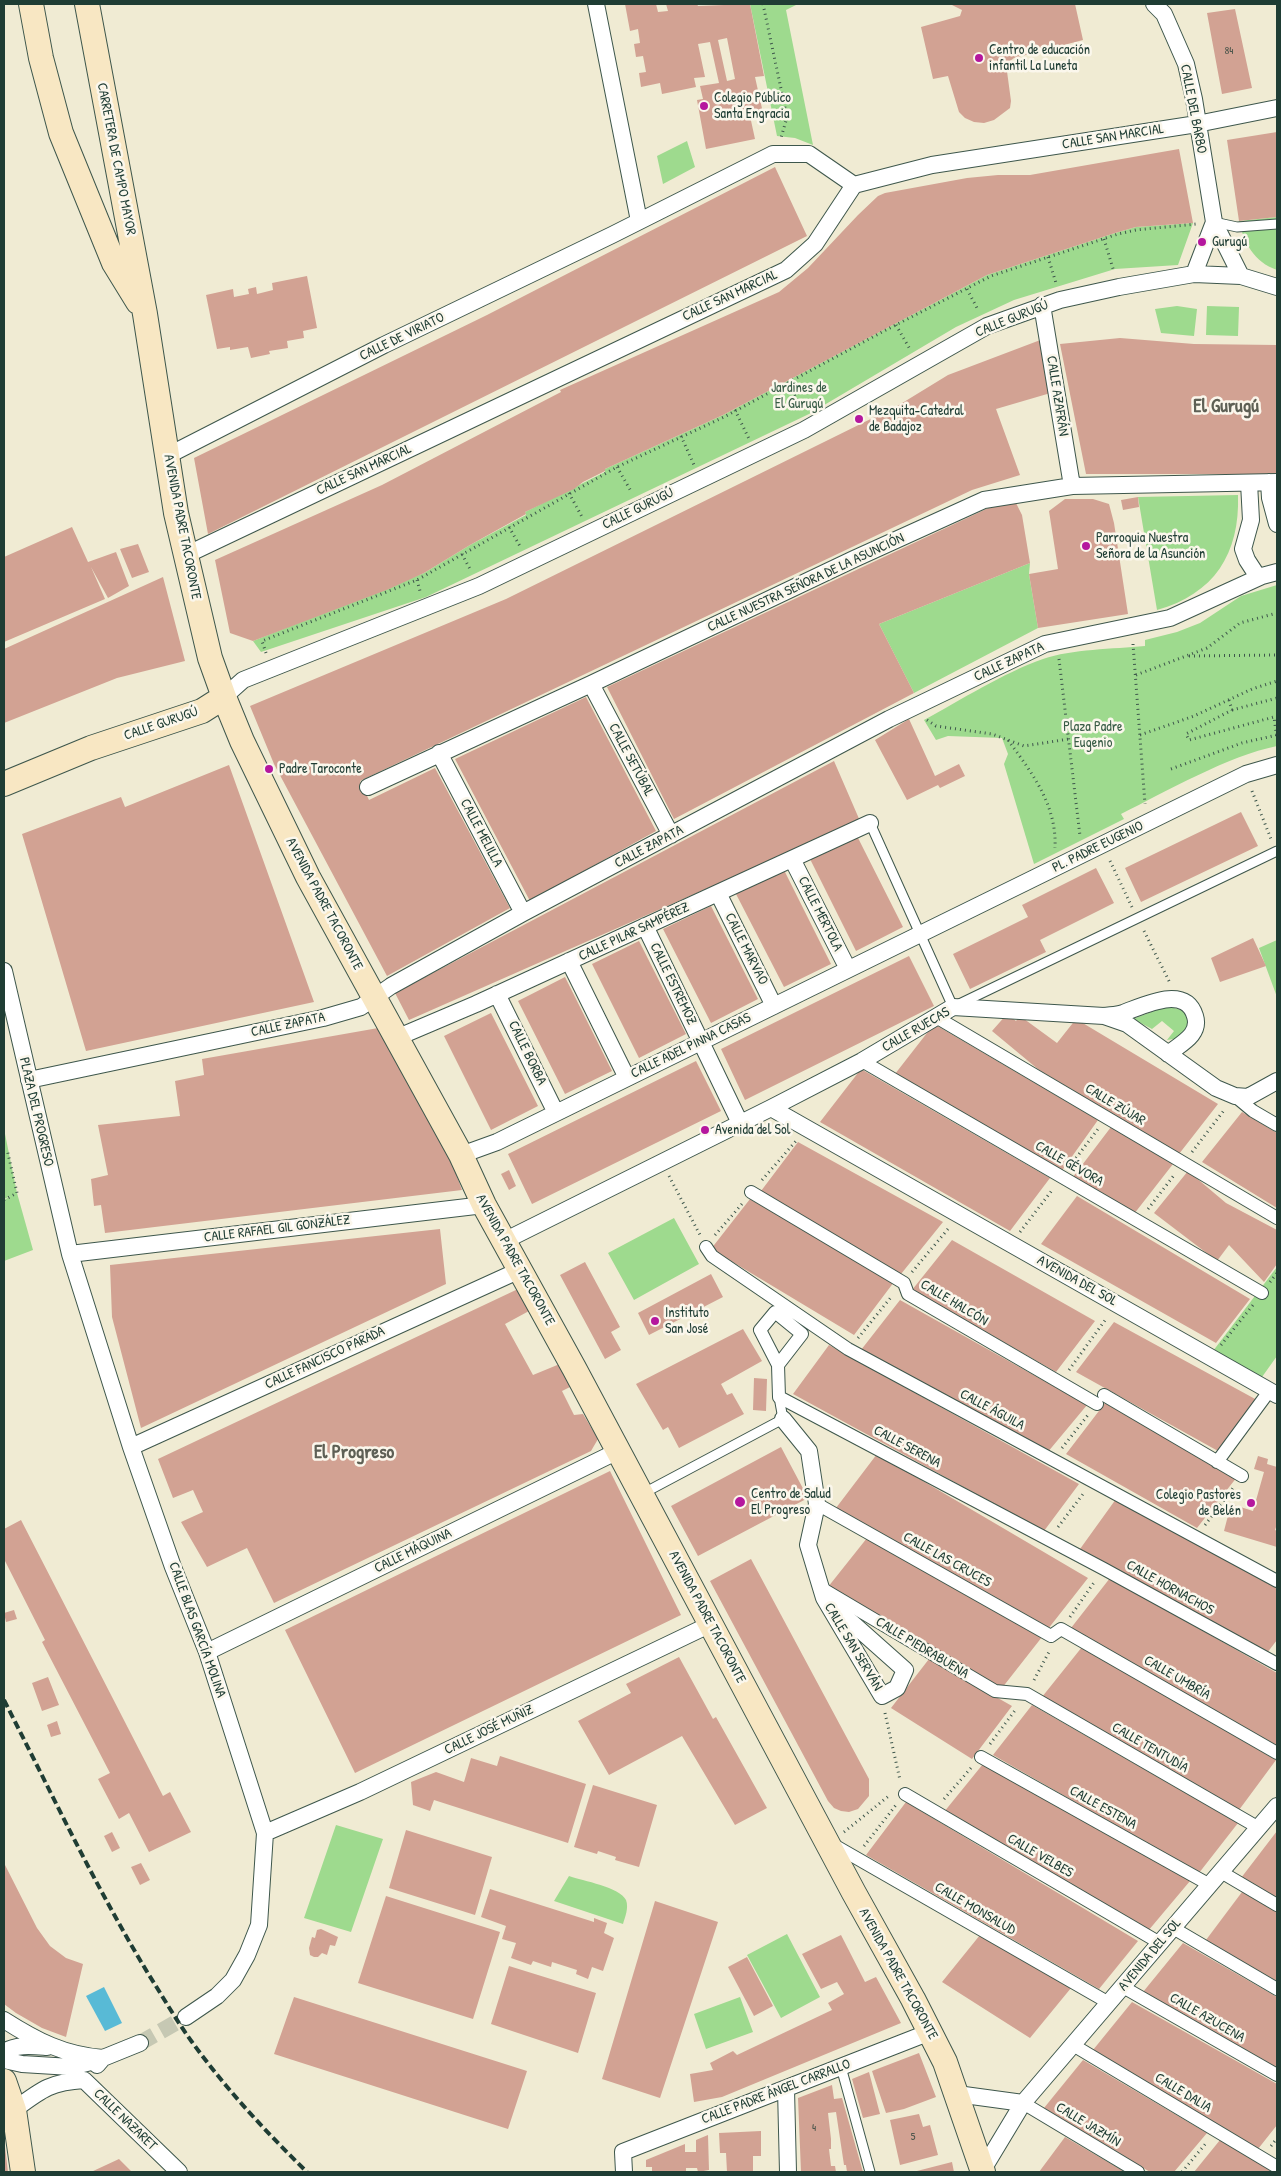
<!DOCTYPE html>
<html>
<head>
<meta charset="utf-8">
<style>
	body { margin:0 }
	#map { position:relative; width:1281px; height:2176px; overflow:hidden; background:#f0ebd3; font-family:"Patrick Hand",sans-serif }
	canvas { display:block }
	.frame { position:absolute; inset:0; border:5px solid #1f3d34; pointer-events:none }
</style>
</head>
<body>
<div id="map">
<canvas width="1281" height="2176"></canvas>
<div class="frame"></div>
</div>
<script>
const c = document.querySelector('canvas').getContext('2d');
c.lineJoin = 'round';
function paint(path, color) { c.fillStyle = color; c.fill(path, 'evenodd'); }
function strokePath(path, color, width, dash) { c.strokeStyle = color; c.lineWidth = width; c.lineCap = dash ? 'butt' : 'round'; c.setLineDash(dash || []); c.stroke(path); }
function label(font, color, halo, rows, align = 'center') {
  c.font = font + ' "Patrick Hand",sans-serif'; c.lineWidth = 5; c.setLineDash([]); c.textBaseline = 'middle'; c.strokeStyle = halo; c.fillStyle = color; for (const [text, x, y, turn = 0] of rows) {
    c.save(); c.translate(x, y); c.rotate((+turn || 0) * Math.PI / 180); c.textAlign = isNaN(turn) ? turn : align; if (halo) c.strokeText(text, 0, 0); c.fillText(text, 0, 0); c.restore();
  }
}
const green = new Path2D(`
	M750,4h48l-12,6 27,135 -18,-7 -18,-2z
	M687,141l8,26 -32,17 -6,-28z
	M1277,217v53c-23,-8 -33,-27 -38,-49z
	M1193,223l-15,42 -63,4 -101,31 -58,27 -147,87 -383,183 -165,55 -8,-11 171,-68 46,-28 56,-30 -1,-3 80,-40v-3l118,-54 264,-140 128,-42 21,-6z
	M1177,306l20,3 -3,27 -33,-3 -6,-24z
	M1207,306l32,1 -1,29 -32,-1z
	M1238,495c2,59 -24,99 -81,115l-19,-113z
	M1030,563l-1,11 9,54 -124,65 -35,-69z
	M1277,585v161c-49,10 -110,45 -156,68l3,5 -90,45 -30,-100 4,-10 -6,-16 -54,-2 -12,4 -12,-20c37,-20 79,-47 119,-61 29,-10 70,-10 102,-13v-6l32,-8 23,-9 41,-27z
	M1277,940v57l-18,-49z
	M1167,1006l14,4 9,8v9l-10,11 -13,2 7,-9 -12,-10 -10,8 -19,-10z
	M4,1129l13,64 16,57 -29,11v-61l7,-4 -7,3z
	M674,1218l25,46 -65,36 -26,-47z
	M1277,1267v89l-15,21 -49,-26z
	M336,1825l47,14 -32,93 -47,-14z
	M569,1876c14,5 51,11 57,24 3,8 -1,17 -3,24l-69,-23z
	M787,1934l33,63 -39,21 -34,-63z
	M740,1997l13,35 -47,17 -12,-35z`);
const water = new Path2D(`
	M104,1987l18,36 -17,8 -19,-35z`);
const building = new Path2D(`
	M625,4h31l2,8 10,-1 -2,-7h31l1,2 52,-2 14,72 -9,1 8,36 -13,3 5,23 -49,10 -9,-49 6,-1 -3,-13 19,-3 -9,-41 -12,2 7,33 -11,1 2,9 -34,7 -2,-11 -19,4 -2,-14 7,-1 -3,-16 -7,1 -2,-13 6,-1 -2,-14 -8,2zM727,38l8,41 -8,2 -9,-41z
	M950,4h125l8,36 -69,18 -8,6 5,37 -1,7 -16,12 -10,3 -10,-1 -9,-4 -6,-6 -11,-36 -15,3 -12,-52 39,-11 2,-6z
	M1235,9l17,79 -30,6 -15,-81z
	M1277,132v85l-38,4 -12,-81z
	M1179,149l14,74 -57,4 -21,6 -128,42 -264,140 -118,54v2l-22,11 -9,7 -49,23 1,2 -56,31 -46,28 -35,16 -136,52 -23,-8 -15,-73 167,-75 179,-93 -1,-2 219,-98 29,-24 50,-53 20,-19 7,-3 82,-15 31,-3h32z
	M775,167l32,69 -599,298 -14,-76 293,-143z
	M307,276l10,52 -14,3 1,7 -17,3 1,7 -19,3 1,3 -19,4 -3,-11 -18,3v-3l-13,2 -11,-54 27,-6 1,8 15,-3 -1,-5 8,-2 1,7 16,-4 -1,-7z
	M1120,338l74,6 83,1v129h-191l-26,-130z
	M1043,339l11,53 -58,17 24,66 -48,15 -612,291 9,19 66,-32 75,140 -123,68 -113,-212 -24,-58 256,-107 393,-194 49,-30z
	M1138,497l1,10 -16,3 -2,-10z
	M1065,499h28l16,5 5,19 14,91 -90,14 -9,-54 29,-5 -9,-58z
	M1015,501l7,14 8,48 -151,61 35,69 -240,126 -67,-132 392,-184z
	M72,527l16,35 28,-10 13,34 -21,12 -17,-31 14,32 -101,43v-85z
	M138,544l11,28 -17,6 -12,-29z
	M163,577l22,84 -68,17 -113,45v-74z
	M586,697l70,134 -126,70 -75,-142z
	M909,719l26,57 24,-12 6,12 -25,12 -2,-3 -31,15 -32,-60z
	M834,761l26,60 -451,199 -14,-27z
	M229,765l85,237 -228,49 -64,-217 99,-37 4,10z
	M1241,812l17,34 -117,56 -16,-34z
	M856,834l47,93 -47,24 -47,-94z
	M1096,868l18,35 -74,37 6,12 -76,37 -17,-35 75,-37 -6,-12z
	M784,870l47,94 -47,23 -48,-93z
	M711,906l47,93 -47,24 -48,-94z
	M1253,938l13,28 -46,16 -9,-24z
	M639,941l47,93 -47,24 -47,-94z
	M909,956l25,50 -189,94 -24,-51z
	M565,977l47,94 -47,23 -47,-93z
	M491,1013l47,93 -47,24 -47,-94z
	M1007,1014l9,7 4,-5 37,27 19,-24 142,85 -39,50 -140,-84 -47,-39z
	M934,1024l164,96 -37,52 -166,-98z
	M384,1027l51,90 27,73 -357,43 -4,-28 -7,1 -3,-27 17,-4 -10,-50 82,-9 -5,-35 29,-6 -2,-16z
	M696,1061l25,50 -189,93 -24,-50z
	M861,1069l189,109 -40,53 -190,-109z
	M1242,1112l35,21v75l-75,-46z
	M1111,1127l62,37 -39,50 -61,-37z
	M798,1142l145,80 -42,52 -140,-83z
	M509,1170l7,16 -7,4 -8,-16z
	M1188,1171l38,32 51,27v34l-13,18 -35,-37 -12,16 -63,-48z
	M1077,1196l173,103 -34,44 -175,-99z
	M750,1199l144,83 -40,53 -143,-86z
	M440,1229l6,55 -305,144 -29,-111 -2,-52z
	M952,1240l143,81 -39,51 -144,-82z
	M585,1262l35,65 -9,5 10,18 -16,9 -45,-84z
	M711,1274l12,23 -74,38 -11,-22z
	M518,1289l11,22 -24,13 28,51 34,-14 11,22 -16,8 12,24 9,-1 15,25 -7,12 -317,152 -27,-55 -40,19 -26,-45 22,-10 -10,-22 -20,8 -15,-39z
	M900,1300l187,105 -40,48 -186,-103z
	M1114,1322l143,78 -39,51 -142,-79z
	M743,1329l19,32 -41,23 6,11 5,-2 12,21 -65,34 -11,-21 -5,3 -27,-46z
	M829,1345l250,139 -35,47 -251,-137z
	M754,1378l13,1 -1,32 -13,-1z
	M1105,1403l132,74 -40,51 -131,-74z
	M781,1447l27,51 -110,58 -27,-50z
	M877,1454l211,124 -40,51 -212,-121z
	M1258,1456l10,3 -1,5 10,3v57l-2,6 2,1v16l-53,-16 7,-27 22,7 11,-39 -10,-3z
	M610,1471l71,144 -326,158 -70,-143z
	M1116,1499l161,88v53l-10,13 -187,-104z
	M21,1520l142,276 7,-4 21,40 -42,20 -20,-39 -10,6 -21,-40 12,-6 -68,-131 3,-2 -41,-81v-30z
	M867,1538l175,99 -40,51 -174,-101z
	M751,1559l118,220v17l-11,13 -9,3 -8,-1 -7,-3 -6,-7 -118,-220z
	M1110,1578l167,95v74l-206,-119z
	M14,1610l3,9 -11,3 -2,-9z
	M1082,1647l194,113 -37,50 -197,-113z
	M679,1657l34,62 3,-2 51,91 -32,17 -53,-89 -73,39 -31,-54 53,-28 -5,-9z
	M929,1659l83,47 -40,53 -81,-51z
	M48,1677l11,28 -17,6 -10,-28z
	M1032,1705l206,118 -39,50 -206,-118z
	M57,1721l4,13 -10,3 -4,-12z
	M500,1756l86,28 -18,59 -134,-43 -4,11 -17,-6 -2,-23 25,-10 28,10 7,-24 26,8z
	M983,1764l207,117 -42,50 -204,-119z
	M593,1785l64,20 -18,62 -24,-7 1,-3 -18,-6 -1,3 -23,-7z
	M906,1802l232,139 -39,48 -233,-134z
	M406,1830l86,27 -17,58 -86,-27z
	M1277,1831v68l-36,-21z
	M112,1832l8,16 -8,4 -8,-16z
	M4,1863l33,65 13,18 16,12 17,6 -17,73 -24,-9 -26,-15 -12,-9z
	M141,1863l9,17 -10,5 -9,-18z
	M490,1889l104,33v-4l13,5 -3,10 10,5 -11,33 -11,-4 -4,12 -12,-5 1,-4 -25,-8 -1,5 -18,-6 -2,4 -20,-7 5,-15 -14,-4 4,-13 -25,-9z
	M1242,1892l35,20v70l-71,-42z
	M386,1896l114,36 -27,87 -115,-36z
	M655,1901l63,21 -58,176 -58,-19z
	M321,1929l17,8 -3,9 -5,-1 -3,10 -5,-2 -4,4h-4l-4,-2 -1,-7 3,-11 3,1 2,-8z
	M841,1935l24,47 11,-5 25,46 -179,74 -28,5 -4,-28 23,-4 -3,-7 23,-12 4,4 95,-45 -4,-7 16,-9 -7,-12 -16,7 -19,-35z
	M980,1935l91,53 -41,50 -88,-56z
	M1183,1943l94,54v73l-134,-78z
	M747,1957l26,49 -19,10 -26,-49z
	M509,1966l87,27 -18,60 -87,-29z
	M294,1997l233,74 -19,58 -234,-75z
	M1132,2002l145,82v41l-19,24 -165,-99z
	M919,2053l17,44 -32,12 -18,4 -14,-42z
	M1083,2060l124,73 -33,39h-24l-106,-64z
	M869,2072l11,42 -17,4 -11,-39z
	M832,2085l2,14 8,-1 21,74h-16l-1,-7h-2l-8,-53 -8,1 3,26v10h-2l2,17h4l1,6h-35l-3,-74z
	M919,2114l4,13 7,-2 8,30 -38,10 -10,-45z
	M761,2131v25h-8v16h-26l-1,-19h-6l-1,-20z
	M708,2135l1,35 -11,2 -1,-4h-11v4h-34v-5h-6v-7l39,-16v8h11v-12z
	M1065,2137l60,35h-86z
	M1220,2140l54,32h-80z
	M4,2147h1l3,25h-4z
	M119,2159l13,13h-41z
	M952,2162l2,10h-41z`);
const minorTunnel = new Path2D(`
	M140,2043l46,-26`);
const path = new Path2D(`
	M763,4l24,113 -6,21
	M1104,239l10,33
	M1048,257l8,26
	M967,289l11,21
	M896,325l15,26
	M787,382l16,28
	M735,410l14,29
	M681,436l13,29
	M617,467l15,26
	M569,493l13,24
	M509,527l12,21
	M462,554l9,17
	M417,580l3,11
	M1133,644l12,160
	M266,653l-4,-12 155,-61 200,-113 107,-50 158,-85 109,-56 127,-42 18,-4 60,-6
	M1189,656l88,-1
	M1059,659l21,177
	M1136,675l71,-27 33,-25 37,-10
	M1229,700l3,10 -46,24 3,6 85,-23 3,22
	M1232,710l45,-12
	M927,720l9,6 56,8 32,12 45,-7
	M1140,735l54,-19 58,-27 25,-8
	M1008,740c24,33 49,65 47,108
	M1171,769l71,-26 35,-8
	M1252,791l19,48
	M1110,861l22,46
	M1144,931l26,52
	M1192,1152l33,-43
	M1070,1166l28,-37
	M669,1176l31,59
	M762,1180l34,-39
	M4,1200l13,-7 -10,-44
	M1148,1209l27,-35
	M1020,1232l33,-43
	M715,1235l27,-31
	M912,1272l36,-43
	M1270,1282l7,-9
	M858,1338l34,-42
	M1221,1345l32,-40
	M1069,1370l37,-51
	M1062,1448l26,-33
	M1205,1525l28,-37
	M1058,1527l25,-33
	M1070,1617l25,-36
	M1034,1680l16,-30
	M885,1713l15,67
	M990,1744l26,-35
	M944,1799l27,-31
	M844,1832l46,-37
	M864,1846l32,-41
	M1271,2146l6,-8
	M1182,2172l25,-30`);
const service = new Path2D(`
	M1214,222l23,5 40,-3
	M870,823l83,184 324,-156
	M642,1494l141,-75 -4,-22
	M841,2067l29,105`);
const pedestrian = new Path2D(`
	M936,1017l341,201
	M862,1061l400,232
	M1235,1096l18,15 24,14
	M751,1192l153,91 4,11 189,110
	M706,1247l6,9 136,93 429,232
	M778,1365l24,-31 -27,-22 -15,18 18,35 1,32 325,172 173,95
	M1104,1395l138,81
	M1217,1462l53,-72
	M817,1504l234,132 10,-7 216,124
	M821,1588l174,103 32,3 232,134
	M981,1757l229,128
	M905,1794l255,149
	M832,1844l277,159
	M1221,1872l56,33
	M1173,1928l104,61
	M1123,1987l154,88
	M1073,2045l204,122
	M1023,2103l115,69`);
const minor = new Path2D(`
	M596,4l43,217
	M1154,4l10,10 22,50 8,35 20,123 -20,52
	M1214,222l27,54
	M1042,305l30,181
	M167,456l217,-111 228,-110 161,-81h36l45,31
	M1269,482l1,16 7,26
	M1249,483l2,37 -8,29 4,11 11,17
	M186,555l600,-285 29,-26 39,-59 78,-20 265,-41 80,-16
	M591,684l80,151
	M224,697l19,-17 236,-94 325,-156 183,-104 73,-26 59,-13 75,-13 47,2 36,11
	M439,753l84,160
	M368,787l223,-103 263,-125 130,-59 88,-14 205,-4
	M792,859l56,110
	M718,893l56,113
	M645,926l95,197
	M569,961l58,117
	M4,971l66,283 61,193 42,120 34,85 58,181 -6,92 -12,30 -14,25 -16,16 -31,21
	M497,994l59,119
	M1104,1016c6,-1 13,-1 19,-3 20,-7 62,-29 72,3 6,19 -15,28 -27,38
	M396,1038l80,-34 394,-181
	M29,1080l294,-62 38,-11 30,-21 132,-73 366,-194 156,-75 125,-26 92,-42 15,-4
	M771,1108l506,287
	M461,1155l36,-13 749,-368 31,-9
	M504,1241l267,-133 91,-47 91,-54 151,9 23,8 89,64 19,8 13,1 29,-16
	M70,1254l414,-49
	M783,1419l26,32 8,53 -9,41 16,53 81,72 -8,18 -15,8 -58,-98
	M131,1447l389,-177
	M207,1652l411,-201
	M265,1833l95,-41 351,-168
	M4,2020c33,21 60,35 99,38
	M4,2052c12,-8 29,-6 43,-5
	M4,2060l18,4 49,3 24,-6
	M97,2065l6,-7 37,-15
	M786,2089l2,83
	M957,2094l66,9
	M14,2110c27,-20 36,-28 70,-30l95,92
	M982,2171l41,-68 254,-297
	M624,2172l-1,-20 307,-120`);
const secondary = new Path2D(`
	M31,4l10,54 20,75 53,130 24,39
	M87,4l58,310 31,199 34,145 14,39 18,44 66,136 153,278 23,50 90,163 280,525 59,106 32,63 38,110
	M4,784l87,-36 111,-37 22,-14
	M4,2081l10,29 9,62`);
const rail = new Path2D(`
	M4,1700c47,92 91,186 145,275 14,22 27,45 43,67 34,47 74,90 115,130`);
const markers = [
	[979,58,5,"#b5179e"],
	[704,106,5,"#b5179e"],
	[1202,242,5,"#b5179e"],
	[859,419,5,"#b5179e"],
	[1086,546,5,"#b5179e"],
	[269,769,5,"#b5179e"],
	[705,1130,5,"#b5179e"],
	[655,1321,5,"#b5179e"],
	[740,1502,6,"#b5179e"],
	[1251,1503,5,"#b5179e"]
];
const numberNames = [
	["84",1229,51],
	["4",814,2128],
	["5",913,2137]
];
const poiNames = [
	["Centro de educación",989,50],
	["infantil La Luneta",989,66],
	["Colegio Público",714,98],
	["Santa Engracia",714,114],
	["Gurugú",1212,242],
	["Mezquita-Catedral",869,411],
	["de Badajoz",869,427],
	["Parroquia Nuestra",1096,538],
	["Señora de la Asunción",1096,554],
	["Padre Taroconte",279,769],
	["Avenida del Sol",715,1130],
	["Instituto",665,1313],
	["San José",665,1329],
	["Centro de Salud",751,1494],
	["El Progreso",751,1510],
	["Colegio Pastores",1241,1495,"right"],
	["de Belén",1241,1511,"right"]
];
const streetNames = [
	["CALLE DEL BARBO",1193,109,79],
	["CALLE SAN MARCIAL",1113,137,-9],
	["CARRETERA DE CAMPO MAYOR",116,159,79],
	["CALLE SAN MARCIAL",730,296,-25],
	["CALLE GURUGÚ",1012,319,-22],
	["CALLE DE VIRIATO",402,337,-26],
	["CALLE AZAFRÁN",1057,396,81],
	["CALLE SAN MARCIAL",364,470,-25],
	["CALLE GURUGÚ",638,509,-26],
	["AVENIDA PADRE TACORONTE",182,527,79],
	["CALLE NUESTRA SEÑORA DE LA ASUNCIÓN",806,583,-25],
	["CALLE ZAPATA",1009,662,-25],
	["CALLE GURUGÚ",161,724,-19],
	["CALLE SETÚBAL",631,760,62],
	["CALLE MELILLA",481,833,62],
	["CALLE ZAPATA",649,847,-28],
	["PL. PADRE EUGENIO",1098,847,-26],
	["AVENIDA PADRE TACORONTE",324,904,62],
	["CALLE MERTOLA",820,914,63],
	["CALLE PILAR SAMPÉREZ",634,932,-25],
	["CALLE MARVAO",746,949,63],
	["CALLE ESTREMOZ",673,984,64],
	["CALLE ZAPATA",288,1025,-12],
	["CALLE RUECAS",916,1030,-30],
	["CALLE ADEL PINNA CASAS",691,1046,-26],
	["CALLE BORBA",527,1053,64],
	["CALLE ZÚJAR",1115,1105,31],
	["PLAZA DEL PROGRESO",36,1112,77],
	["CALLE GÉVORA",1069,1164,30],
	["CALLE RAFAEL GIL GONZÁLEZ",277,1229,-7],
	["AVENIDA PADRE TACORONTE",515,1260,61],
	["AVENIDA DEL SOL",1077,1281,29],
	["CALLE HALCÓN",954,1303,31],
	["CALLE FANCISCO PARADA",325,1358,-25],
	["CALLE ÁGUILA",992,1410,28],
	["CALLE SERENA",907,1447,28],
	["CALLE MÁQUINA",413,1551,-26],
	["CALLE LAS CRUCES",947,1560,29],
	["CALLE HORNACHOS",1170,1588,29],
	["AVENIDA PADRE TACORONTE",707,1617,62],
	["CALLE BLAS GARCÍA MOLINA",197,1630,70],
	["CALLE SAN SERVÁN",853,1647,59],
	["CALLE PIEDRABUENA",922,1648,31],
	["CALLE UMBRÍA",1177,1678,30],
	["CALLE JOSÉ MUÑIZ",489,1730,-26],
	["CALLE TENTUDÍA",1150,1748,30],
	["CALLE ESTENA",1103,1808,29],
	["CALLE VELBES",1040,1856,30],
	["CALLE MONSALUD",975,1909,30],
	["AVENIDA DEL SOL",1150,1955,-50],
	["AVENIDA PADRE TACORONTE",898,1974,61],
	["CALLE AZUCENA",1207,2018,30],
	["CALLE PADRE ÁNGEL CARRALLO",776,2092,-21],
	["CALLE DALIA",1183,2093,31],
	["CALLE NAZARET",125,2120,44],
	["CALLE JAZMÍN",1088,2125,31]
];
const parkNames = [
	["Jardines de",799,388],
	["El Gurugú",799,404],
	["Plaza Padre",1093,727],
	["Eugenio",1093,743]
];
const districtNames = [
	["El Gurugú",1226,407],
	["El Progreso",354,1453]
];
paint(green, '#9eda8e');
paint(water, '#58bad6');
paint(building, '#d2a293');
strokePath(minorTunnel, '#c6c8b3', 16, [16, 8]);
strokePath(service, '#3e574c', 11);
strokePath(pedestrian, '#3e574c', 14);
strokePath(minor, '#3e574c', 18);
strokePath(secondary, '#3e574c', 26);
strokePath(path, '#3e574c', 3, [1, 4]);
strokePath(service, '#fff', 9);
strokePath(pedestrian, '#fff', 12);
strokePath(minor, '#fff', 16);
strokePath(secondary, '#f8e7c3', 24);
strokePath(rail, '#1f3d34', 4, [8, 4]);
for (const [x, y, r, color] of markers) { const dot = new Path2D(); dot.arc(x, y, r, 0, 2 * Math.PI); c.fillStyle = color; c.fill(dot); strokePath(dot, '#fbf7ec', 2); }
label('11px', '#4c564c', null, numberNames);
label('14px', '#1f3d34', '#fbf7ec', poiNames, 'left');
label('14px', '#1f3d34', '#fbf7ec', streetNames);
label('14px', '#385c46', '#fbf7ec', parkNames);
label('bold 19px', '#5e6055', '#fbf7ec', districtNames);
</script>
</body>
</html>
